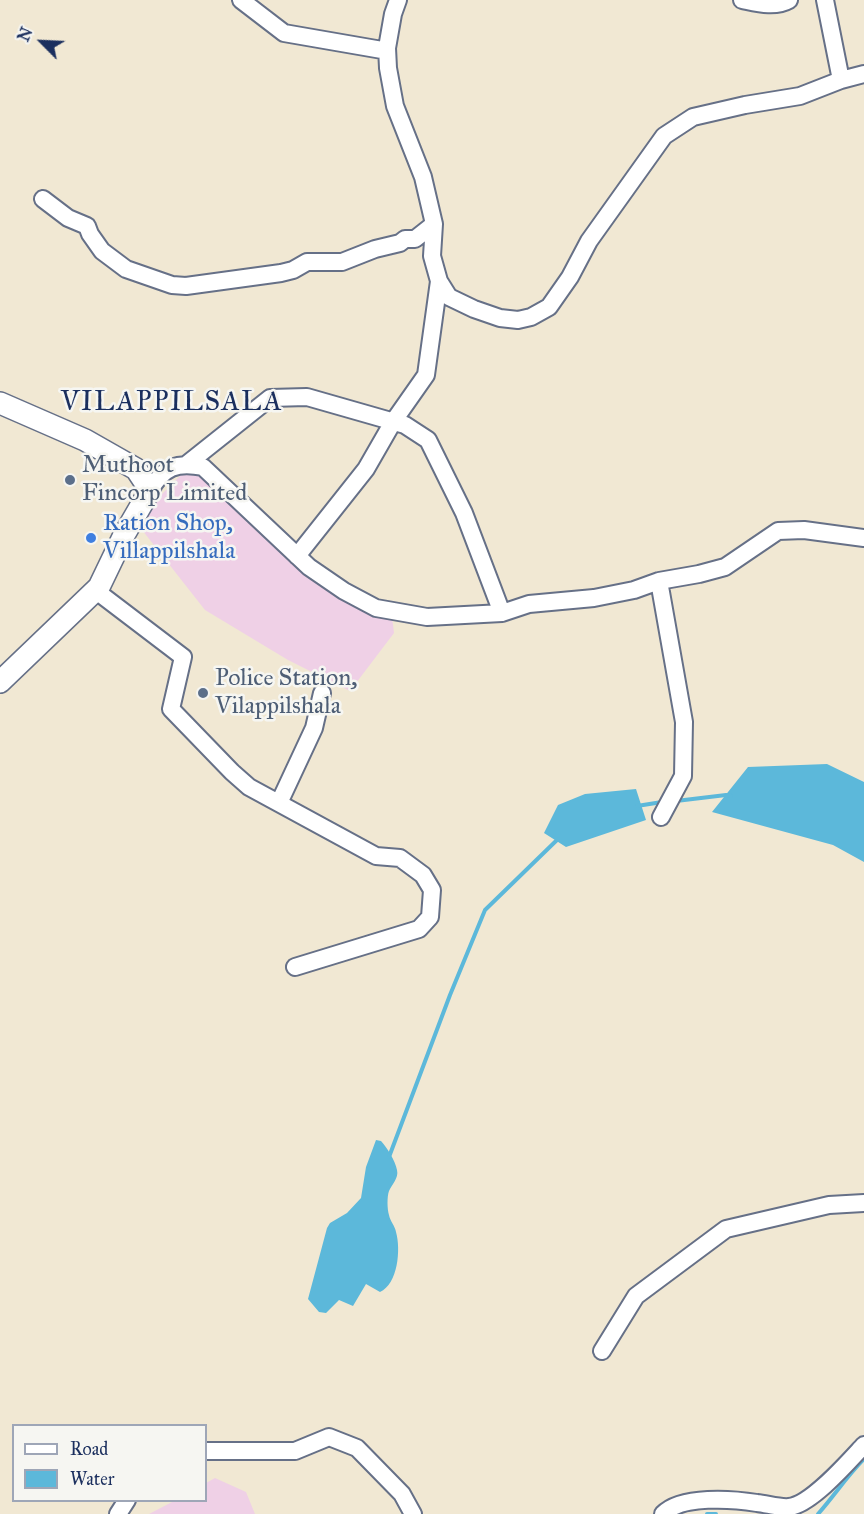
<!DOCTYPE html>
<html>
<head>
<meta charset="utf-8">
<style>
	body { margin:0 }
	#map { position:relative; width:864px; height:1514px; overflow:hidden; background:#f1e8d3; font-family:"IM FELL Great Primer",serif }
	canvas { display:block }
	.legend { position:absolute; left:12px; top:1424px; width:195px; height:78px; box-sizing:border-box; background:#f6f6f2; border:2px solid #9ea6b7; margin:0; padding:8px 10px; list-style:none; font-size:18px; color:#1b2f5e }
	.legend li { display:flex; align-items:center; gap:12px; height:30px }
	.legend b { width:30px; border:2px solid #9ea6b7 }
	.north { position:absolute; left:12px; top:12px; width:60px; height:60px; -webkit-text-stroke:4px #f6f6f2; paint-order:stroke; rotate:294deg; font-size:16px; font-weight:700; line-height:24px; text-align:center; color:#1b2f5e }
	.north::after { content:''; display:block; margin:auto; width:21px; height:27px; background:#1b2f5e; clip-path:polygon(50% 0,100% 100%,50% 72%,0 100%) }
</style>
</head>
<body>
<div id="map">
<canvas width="864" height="1514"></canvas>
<ul class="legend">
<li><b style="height:8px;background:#fff"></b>Road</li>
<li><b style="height:16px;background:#5cb8da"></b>Water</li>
</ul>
<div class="north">N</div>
</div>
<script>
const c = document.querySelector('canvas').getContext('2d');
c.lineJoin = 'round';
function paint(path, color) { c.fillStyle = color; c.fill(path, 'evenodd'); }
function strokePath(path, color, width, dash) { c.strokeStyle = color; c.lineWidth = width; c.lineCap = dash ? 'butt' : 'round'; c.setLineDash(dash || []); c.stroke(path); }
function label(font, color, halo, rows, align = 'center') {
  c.font = font + ' "IM FELL Great Primer",serif'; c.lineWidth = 5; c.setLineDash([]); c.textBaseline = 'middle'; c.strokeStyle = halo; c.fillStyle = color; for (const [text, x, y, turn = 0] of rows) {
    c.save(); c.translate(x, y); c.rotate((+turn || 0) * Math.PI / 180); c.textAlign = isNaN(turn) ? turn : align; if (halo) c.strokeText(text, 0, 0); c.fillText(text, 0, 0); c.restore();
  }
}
const built = new Path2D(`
	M188,468l12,2 90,86 102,61 2,16 -44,58 -62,-31 -83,-50 -70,-89z
	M215,1478l31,14 9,22h-106l25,-13 32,-1v-17z`);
const water = new Path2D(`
	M827,764l37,18v80l-31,-17 -121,-33 36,-45z
	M636,789l10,31 -80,27 -22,-14 14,-28 27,-11z
	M376,1140l5,1c6,7 14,19 16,29 2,8 -5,14 -8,21 -2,5 -2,18 0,24 1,6 6,11 7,17 5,17 2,52 -16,60l-14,-8 -13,22 -14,-6 -13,13 -7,-1 -11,-13 19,-71 3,-5 17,-10 14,-15 5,-31z`);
const stream = new Path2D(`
	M676,801l50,-6 5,1
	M637,806l25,-4
	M389,1157l61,-162 35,-85 73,-71
	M707,1514h9
	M818,1514c16,-18 29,-38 46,-55`);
const minor = new Path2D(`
	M241,0l43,33 98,17
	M398,0l-5,14 -6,34 1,20 7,38 28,71 11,47 -2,32 7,25 10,16 25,12 26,9 18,2 13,-3 18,-10 21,-30 19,-36 75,-105 29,-19 52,-12 55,-9 41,-16 23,-6
	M742,0c15,3 33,8 47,0
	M825,0l16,80
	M43,199l25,19 19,8 3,8 12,17 24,18 46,16 14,1 95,-13 12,-3 14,-8h35l33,-13 25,-6 5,-4h10l19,-15
	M187,464l83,-66 37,-1 98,28 23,15 36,73 38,100
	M150,490c14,-23 26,-28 53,-23l106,100 35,24 32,17 51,9 75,-4 27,-9 65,-6 40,-8 25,-9 40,-7 26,-7 53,-36 26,-1 60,8
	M297,556l69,-87 27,-47 33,-47 13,-94
	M659,581l25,141 -1,54 -22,41
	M95,590l88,67 -12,52 61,63 17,15 127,69 24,2 23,17 9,15 -2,27 -11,12 -124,38
	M279,803l35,-75 8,-35
	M602,1351l34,-55 90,-67 103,-24 35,-2
	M206,1451h89l34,-14 28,11 45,46 11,20
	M118,1514l9,-14
	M663,1514c18,-19 70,-15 94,-11 10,1 23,5 32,4 22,-2 60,-46 75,-62`);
const major = new Path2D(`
	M0,403l85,37 51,29 14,21 -26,45 -25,52 -99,95`);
const markers = [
	[70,480,6,"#5c6f8a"],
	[91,538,6,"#3f7fe0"],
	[203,693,6,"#5c6f8a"]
];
const serviceNames = [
	["Muthoot",82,466],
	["Fincorp Limited",82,494],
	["Police Station,",215,679],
	["Vilappilshala",215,707]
];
const shopNames = [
	["Ration Shop,",103,524],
	["Villappilshala",103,552]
];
const quarterNames = [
	["VILAPPILSALA",172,403]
];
paint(built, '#efd0e6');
paint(water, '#5cb8da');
strokePath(stream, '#5cb8da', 4);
strokePath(minor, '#667087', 20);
strokePath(major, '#667087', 24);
strokePath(minor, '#fff', 16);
strokePath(major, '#fff', 21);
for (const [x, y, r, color] of markers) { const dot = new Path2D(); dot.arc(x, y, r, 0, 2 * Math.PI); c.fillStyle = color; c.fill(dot); strokePath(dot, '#f6f6f2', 2); }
label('24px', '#4e5e75', '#f6f6f2', serviceNames, 'left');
label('24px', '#366cbe', '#f6f6f2', shopNames, 'left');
c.letterSpacing = '1.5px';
label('27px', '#1b2f5e', '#f6f6f2', quarterNames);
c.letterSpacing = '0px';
</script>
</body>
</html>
